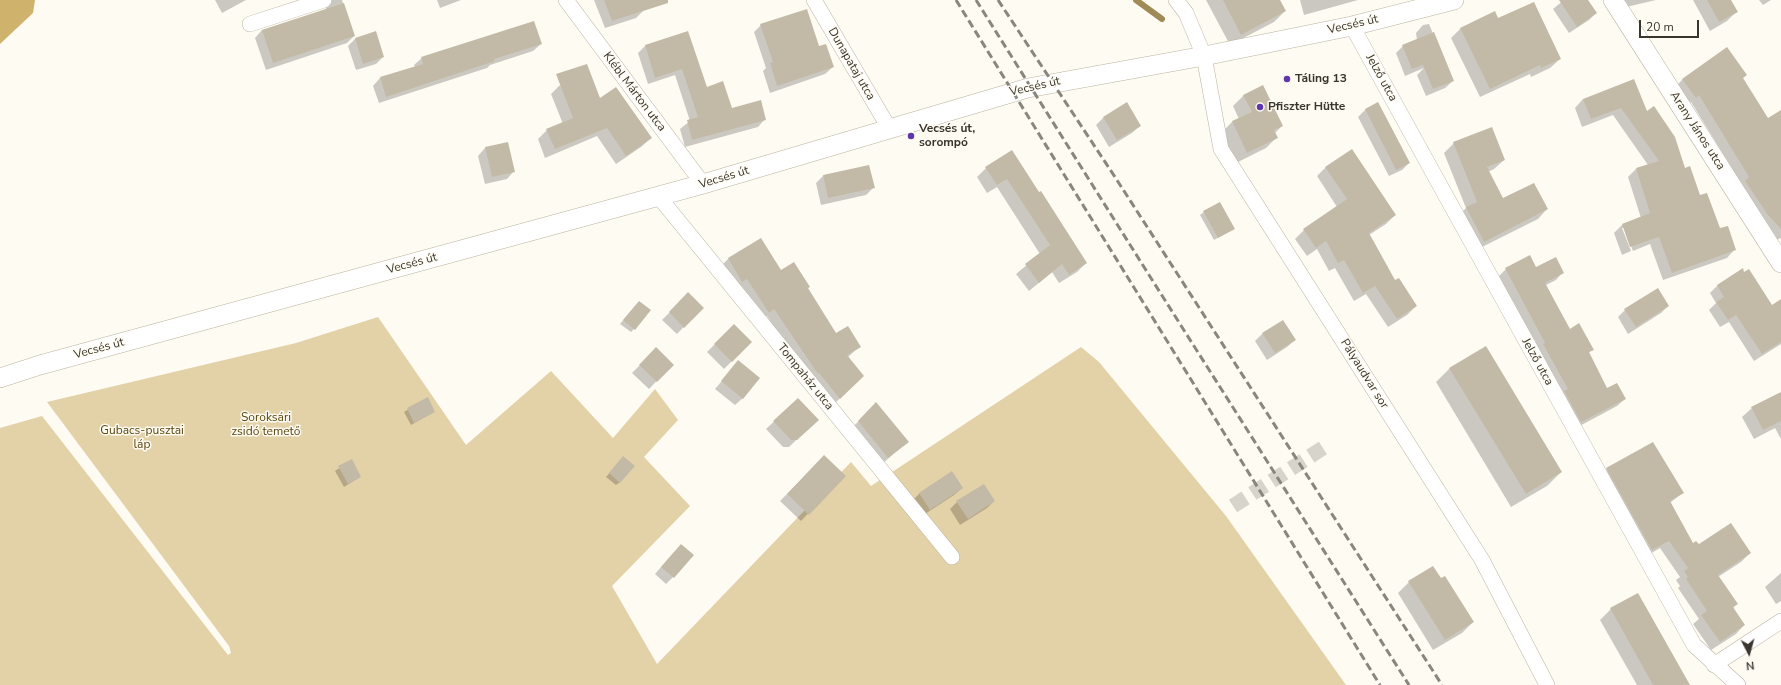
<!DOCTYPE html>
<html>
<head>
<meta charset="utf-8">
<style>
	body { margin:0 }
	#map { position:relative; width:1781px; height:685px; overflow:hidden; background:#fefbf3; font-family:"Nunito Sans",sans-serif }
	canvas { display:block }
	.north { position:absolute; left:1729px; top:633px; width:40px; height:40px; -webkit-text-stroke:3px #fefbf3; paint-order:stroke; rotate:174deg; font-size:11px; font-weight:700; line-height:16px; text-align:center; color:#3a362e }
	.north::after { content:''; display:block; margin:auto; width:14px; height:18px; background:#3a362e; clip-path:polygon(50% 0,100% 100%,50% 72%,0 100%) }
	.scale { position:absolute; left:1639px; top:20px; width:60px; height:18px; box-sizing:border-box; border:2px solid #3a362e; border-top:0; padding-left:5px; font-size:12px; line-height:14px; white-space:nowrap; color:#3a362e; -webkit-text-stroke:3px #fefbf3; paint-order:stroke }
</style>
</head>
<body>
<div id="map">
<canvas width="1781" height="685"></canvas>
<div class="north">N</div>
<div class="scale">20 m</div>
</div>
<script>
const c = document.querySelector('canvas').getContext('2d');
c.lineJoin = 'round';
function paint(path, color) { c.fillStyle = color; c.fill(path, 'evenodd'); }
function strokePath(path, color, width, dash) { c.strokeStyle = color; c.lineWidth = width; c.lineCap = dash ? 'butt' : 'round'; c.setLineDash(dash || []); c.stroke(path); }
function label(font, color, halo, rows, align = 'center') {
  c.font = font + ' "Nunito Sans",sans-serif'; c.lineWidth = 3; c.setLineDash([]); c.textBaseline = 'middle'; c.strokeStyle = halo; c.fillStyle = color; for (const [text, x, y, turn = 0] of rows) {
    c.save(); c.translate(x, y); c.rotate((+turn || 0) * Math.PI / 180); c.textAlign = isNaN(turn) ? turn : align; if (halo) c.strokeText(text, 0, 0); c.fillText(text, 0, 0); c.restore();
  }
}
const green = new Path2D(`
	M378,317l88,128 85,-74 62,67 42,-49 23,31 -34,37 46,49 -78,80 45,78 194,-202 20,24 210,-139 18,15 127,154 120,169h-1346v-257l42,-12 186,239 3,-2 -2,-7 -182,-244 249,-59z`);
const forest = new Path2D(`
	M0,0h35l-2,13 -33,31z`);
const shadow = new Path2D(`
	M215,0h31l-24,13z
	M321,0h21l12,36 -7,7 -81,27 -11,-32 7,-8 64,-20v-6z
	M437,0h24l-21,8z
	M594,0h45l4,11 -7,7 -31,10z
	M1206,0h73l6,11 -11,11 -44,23z
	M1300,0h58l-54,15z
	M1564,0h23l9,13 -7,7 -20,13 -16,-24z
	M1617,0h39l-34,8z
	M1693,0h37l6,12 -9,9 -17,10z
	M1759,0h12l-8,5z
	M1498,19l62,40 -10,9 -19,9 -1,-3 -50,23 -29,-59 10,-10z
	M1429,24l24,57 -8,7 -19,8 -9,-21 7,-7 -19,8 -9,-23 7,-7 14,-6 -1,-7 7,-8z
	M761,25l58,23 14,19 -8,7 -55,19 -7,-22 3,-3 -12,-36z
	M375,32l8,25 -7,7 -20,6 -8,-24 7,-7z
	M687,32l19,56 25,21 34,10 -7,8 -73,20 -5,-18 10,-8 -15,-46 -27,9 -10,-31 7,-7z
	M541,44l-8,7 -43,14 -3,3 -108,35 -6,-17 7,-8 35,-11 -1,-2 8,-7z
	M1742,78l26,41 13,-8v127l-5,2 -85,-138 -4,3 -12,-18 8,-8z
	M560,85l40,15 51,38 -10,9 -25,17 -19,-28 -52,22 -7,-19 9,-9 16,-6 -12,-30z
	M1244,95l38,31 -7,7 2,4 -11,11 -30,15 -15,-30 11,-11 7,-3 -6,-13z
	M1583,99l63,14 39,56 14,28 21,33 15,19 -8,9 -64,22 -13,-36 -17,7 -9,-23h-2l9,23 -9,4 -8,-22 8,-8 19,-7 -13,-41 8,-8 12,-4 -35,-50 -31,12 -7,-19z
	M1126,104l14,22 -8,7 -23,14 -13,-22 7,-7z
	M1378,104l31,59 -7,7 -13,6 -31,-59 7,-7z
	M507,143l7,28 -7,8 -22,5 -7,-28 7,-8z
	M1454,143l50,17 -10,9 -6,3 15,28 44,9 -9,10 -64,32 -17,-34 9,-9 -22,-55z
	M1326,167l69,48 -9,9 -17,11 26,47 21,24 -9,9 -19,12 -22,-33 -12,7 -19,-33 -6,3 -12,-22 -10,7 -12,-17 9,-9 33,-23 -20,-31z
	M986,168l53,25 47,70 -9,9 -18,11 -7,-11 -23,19 -13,-17 24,-20 -43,-67 -10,6 -10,-16z
	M823,176l50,12 -7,7 -45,10 -5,-22z
	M1204,212l29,17 -19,11 -14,-25z
	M761,239l20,32 26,18 29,46 23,12 -11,10 15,19 -30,29 -46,-57 -20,-32 -6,3 -40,-53 7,-7z
	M1536,268l27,4 -7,8 -10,5 23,45 23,19 -4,4 19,36 18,10 -8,7 -43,23 -36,-79 -39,-74 7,-7z
	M1744,273l28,33 9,2v36l-27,17 -25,-39 -9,5 -11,-17 7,-7 -6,-10 8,-8z
	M688,294l14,14 -25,26 -15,-14z
	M636,305l-2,24 -3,3 -11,-8z
	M1668,306l-7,7 -33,21 -10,-17 7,-7z
	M1283,321l12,19 -8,7 -20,13 -12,-19 7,-7z
	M734,325l17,17 -27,27 -17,-17z
	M656,349l16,16 -23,24 -17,-16z
	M738,362l5,36 -8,7 -20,-16z
	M1450,368l111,104 -14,14 -36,21 -75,-125z
	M1781,393v46l-6,-11 -21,11 -12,-22 10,-9z
	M427,398l7,14 -23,13 -7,-13z
	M798,399l19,21 -28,27h-6l-17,-18z
	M876,403l31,39 -26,23 -30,-36z
	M824,457l20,19 -43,45 -21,-20z
	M351,460l9,17 -16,10 -9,-16z
	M620,461v21l-4,3 -10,-8z
	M1607,469l75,24 -12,10 22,41 58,9 -9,9 -23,15 19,27 -4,4 11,17 -8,9 -25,16 -18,-26 6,-5 -21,-31 2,-2 -4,-6 4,-3 -20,-29 -17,10 -44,-81z
	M962,488l-8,7 -32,21 -10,-15 8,-8z
	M994,501l-7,7 -27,17 -10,-16 7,-7z
	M674,552l-1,25 -7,7 -11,-10z
	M1781,573v28l-5,3 -11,-17z
	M1409,582l64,40 -11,11 -29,17 -35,-57z
	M1611,609l75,76h-49l-37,-65z`);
const stream = new Path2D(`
	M1136,0l26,19`);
const building = new Path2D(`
	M604,0h64v3l-56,18z
	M1223,0h57l6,11 -45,24z
	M1559,0h29l9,13 -20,14z
	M1707,0h24l7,12 -19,10z
	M1534,2l27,57 -20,9 -1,-3 -50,24 -30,-61 35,-17 3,7z
	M344,3l11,33 -82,27 -11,-33z
	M807,9l12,37 7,-2 8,23 -57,19 -7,-23 3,-1 -13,-38z
	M534,21l8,23 -48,15 1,2 -109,36 -6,-20 43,-13 -2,-7z
	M376,31l8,26 -21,7 -8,-26z
	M688,31l19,56 16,-6 9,27 29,-8 5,20 -74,20 -5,-20 11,-3 -16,-48 -27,9 -10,-33z
	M1434,32l20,49 -21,8 -10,-24 -11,4 -10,-24z
	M1727,47l20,28 -4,3 25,40 13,-8v119l-13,-14 -23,-34 4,-4 -50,-82 -3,3 -14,-19z
	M587,64l13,34 16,-11 36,51 -26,18 -19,-28 -52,21 -9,-20 27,-11 -17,-44z
	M1634,79l13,32 7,-5 21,31 10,31 5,-2 10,29 7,-2 13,35 8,-2 8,24 -64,23 -13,-36 -29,10 -8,-23 28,-11 -14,-45 23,-7 -38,-53 -30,11 -8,-20z
	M1263,85l20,41 -9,4 4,8 -31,15 -15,-32 20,-9 -9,-17z
	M1127,102l14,24 -24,14 -14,-23z
	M1378,102l32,61 -14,7 -31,-61z
	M1492,127l13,33 -18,7 16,31 31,-15 14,26 -64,33 -18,-35 11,-5 -24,-60z
	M508,142l7,30 -23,5 -7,-30z
	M1352,149l44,66 -27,18 26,47 4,-2 18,28 -20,13 -22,-33 -12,7 -19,-33 -6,3 -12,-22 -10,7 -13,-19 44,-30 -22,-32z
	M1012,150l27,42 2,-1 46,72 -18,12 -7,-11 -23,19 -14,-19 25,-19 -43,-66 -10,6 -12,-18z
	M869,165l6,23 -47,10 -5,-23z
	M1220,202l15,27 -17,9 -15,-27z
	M761,238l20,32 13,-8 16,25 -2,1 28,45 12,-7 13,21 -14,8 17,21 -24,23 -21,-26 -1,1 -44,-65 -5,4 -22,-34 -5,3 -14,-24z
	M1530,255l6,12 20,-10 8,16 -19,10 25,46 9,-6 15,27 -5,2 18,36 10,-5 9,16 -45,23 -17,-31 4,-2 -25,-45 2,-1 -40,-75z
	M1743,268l1,4 5,-3 23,36 9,-6v43l-19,12 -26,-39 -8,5 -12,-18 8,-5 -7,-12z
	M1658,288l11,18 -33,21 -12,-18z
	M688,292l16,16 -20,20 -15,-16z
	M639,301l12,9 -16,20 -12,-10z
	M1283,320l13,20 -21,13 -13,-20z
	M734,324l18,18 -20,20 -18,-18z
	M1486,346l76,126 -36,22 -77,-126z
	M656,347l18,18 -17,17 -18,-17z
	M738,360l22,18 -17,21 -22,-18z
	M1781,392v29l-18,9 -12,-23z
	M428,397l7,15 -21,11 -7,-15z
	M798,398l21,22 -22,20h-6l-18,-19z
	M876,402l33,40 -21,16 -30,-37z
	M1653,442l31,51 -14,8 23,42 3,-2 3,3 32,-21 20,30 -33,22 20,29 -5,3 12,18 -25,17 -19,-27 6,-4 -21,-32 2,-2 -4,-6 4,-3 -19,-27 -17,9 -46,-82z
	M824,455l22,21 -37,39 -22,-21z
	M623,456l12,10 -15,17 -11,-10z
	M352,459l9,18 -13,7 -10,-18z
	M952,471l11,17 -33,22 -11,-17z
	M984,484l11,17 -27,18 -12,-18z
	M681,544l13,11 -20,23 -13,-11z
	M1433,566l8,12 4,-2 29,46 -29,18 -37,-59z
	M1638,593l52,92h-37l-43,-77z`);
const minorTunnel = new Path2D(`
	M1233,506l93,-60`);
const minor = new Path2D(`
	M566,0l137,184
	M814,0l75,128
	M1176,0l10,13 18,43 17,93 261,411 65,125
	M250,24l74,-24
	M1352,26l342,619 44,40
	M659,197l293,360
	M1714,665l67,-44`);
const tertiary = new Path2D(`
	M1613,0l168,263
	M0,378l40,-13 663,-181 325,-96 176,-32 148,-30 102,-26`);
const rail = new Path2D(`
	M956,0l424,685
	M976,0l185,294 248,391
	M998,0l117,177 327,508`);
const markers = [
	[1287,79,4,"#6036ae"],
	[1260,107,4,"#6036ae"],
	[911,136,4,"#6036ae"]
];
const streetNames = [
	["Vecsés út",1353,25,-13],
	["Dunapataj utca",851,64,60],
	["Jelző utca",1381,78,61],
	["Vecsés út",1035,87,-13],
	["Klébl Márton utca",634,92,53],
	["Arany János utca",1697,131,57],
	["Vecsés út",724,178,-17],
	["Vecsés út",412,264,-15],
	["Vecsés út",99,349,-15],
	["Jelző utca",1537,362,61],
	["Pályaudvar sor",1364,374,58],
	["Tompaház utca",805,377,51]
];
const poiNames = [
	["Táling 13",1295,79],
	["Pfiszter Hütte",1268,107],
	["Vecsés út,",919,129],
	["sorompó",919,143]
];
const parkNames = [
	["Soroksári",266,418],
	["zsidó temető",266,432],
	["Gubacs-pusztai",142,431],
	["láp",142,445]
];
paint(green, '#e3d1a7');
paint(forest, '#cfb26b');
paint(shadow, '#0003');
strokePath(stream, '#a08b57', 6);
paint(building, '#c2baa6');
strokePath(minorTunnel, '#d7d4cc', 15, [15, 8]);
strokePath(minor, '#bbb39f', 16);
strokePath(tertiary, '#bbb39f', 20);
strokePath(minor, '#fff', 15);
strokePath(tertiary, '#fff', 19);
strokePath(rail, '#89867e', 3, [8, 4]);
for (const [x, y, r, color] of markers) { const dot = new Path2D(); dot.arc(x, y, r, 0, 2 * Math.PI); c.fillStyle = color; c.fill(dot); strokePath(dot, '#fefbf3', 1.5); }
label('12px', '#3a362e', '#fefbf3', streetNames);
label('bold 12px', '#3a362e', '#fefbf3', poiNames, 'left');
label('12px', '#5a460d', '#fefbf3', parkNames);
</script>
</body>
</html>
